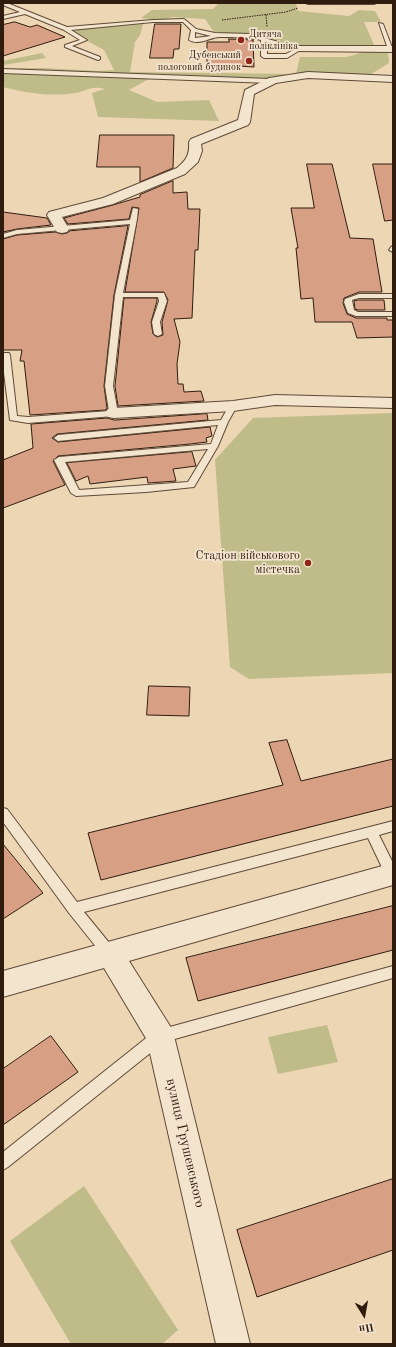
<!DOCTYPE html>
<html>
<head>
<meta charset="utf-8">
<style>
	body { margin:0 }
	#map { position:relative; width:396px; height:1347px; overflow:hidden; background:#edd6b4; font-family:"Old Standard TT",serif }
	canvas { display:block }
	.frame { position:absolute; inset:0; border:4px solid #301c0f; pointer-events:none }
	.north { position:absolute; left:344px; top:1295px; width:40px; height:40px; -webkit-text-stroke:3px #f3e4ce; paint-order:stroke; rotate:169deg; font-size:11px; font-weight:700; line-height:16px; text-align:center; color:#301c0f }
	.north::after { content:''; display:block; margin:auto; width:14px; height:18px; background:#301c0f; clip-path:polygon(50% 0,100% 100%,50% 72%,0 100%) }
</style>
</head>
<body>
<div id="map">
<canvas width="396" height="1347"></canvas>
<div class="frame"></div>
<div class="north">Пн</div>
</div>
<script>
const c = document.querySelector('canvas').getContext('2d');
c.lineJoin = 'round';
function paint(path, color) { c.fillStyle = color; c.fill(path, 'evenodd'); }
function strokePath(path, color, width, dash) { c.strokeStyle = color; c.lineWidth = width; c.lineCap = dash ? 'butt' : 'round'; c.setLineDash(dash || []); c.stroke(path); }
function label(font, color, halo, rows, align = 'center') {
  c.font = font + ' "Old Standard TT",serif'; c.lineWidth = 3.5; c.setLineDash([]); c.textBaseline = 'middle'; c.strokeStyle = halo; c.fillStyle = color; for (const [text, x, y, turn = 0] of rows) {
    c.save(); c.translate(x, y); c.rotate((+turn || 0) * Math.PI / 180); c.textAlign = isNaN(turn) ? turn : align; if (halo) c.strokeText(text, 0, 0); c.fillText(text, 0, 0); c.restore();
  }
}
const green = new Path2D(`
	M219,3h77l2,8 51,5 10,-6 16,1 6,11h-17l11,25 -72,1 -47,-13h-40l-11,-16 -32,-2 -14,3 -18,-2 11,-8 61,-1z
	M143,24l-3,11 -5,7 -5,30 166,2 4,-17h47l16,-5h25l1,11 -21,13 -60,-2 -46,5 -106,-4 -27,15 28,12 52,-2 10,21 -121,-4 -6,-24 13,-4c-14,-4 -17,2 -30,4 -24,4 -49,0 -72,-6v-19h41l54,3 16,-1 -10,-20 -33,-18 11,-3z
	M42,53l4,5 -43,7v-4z
	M393,413v260l-144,6 -19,-12 -15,-207 38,-42z
	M327,1025l11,37 -60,12 -10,-37z
	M84,1186l94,144 -16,14h-91l-61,-103z`);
const building = new Path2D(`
	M15,22l15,5 7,-2 28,12 -62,19v-31z
	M155,24h26l-2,25h-5l-1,9h-23z
	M229,39l24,1 1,27 -47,-3v-22h22z
	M100,135h74l-1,33 -33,14v-15h-43z
	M307,164h25l18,74 23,1 9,53h-23l-15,6 -1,5 4,11 9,4h31v2h6v17l-36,1 -5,-16h-37l-2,-24 -12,1 -5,-51h2l-7,-40h23z
	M373,164h20v56l-8,1z
	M173,181v12l14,-1 1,17h12l-2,41h-3l-3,68 -18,1 6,23 -3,22 1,20h5l1,8 17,-1 3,10 -86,5 -3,-20 9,-88h33v3l-6,21 2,12 4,3 6,-2 -1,-13 6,-22 -4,-8h-39l14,-84 -7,-1 -3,12 -61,5 -4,-6 49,-13 27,-8v-2z
	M3,212l44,6 4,7 -34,4 -14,3z
	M128,226l-14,69 -10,91 3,22 -1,2 -76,5 -6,-54h-4l2,-11h-19v-111l14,-4 38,-3 7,2 5,-1 3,-2z
	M359,300h25l1,10h-27l-3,-1 -1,-8z
	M207,414l1,6 -151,14 -5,4 6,4 152,-15 2,9 -6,2 1,4 -17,2 -132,12 -5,5 12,24 -62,23v-48l30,-12 -2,-24 76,-6 7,2z
	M192,452l4,14 -23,3 3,12 -28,2 -1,-6 -57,7 -2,-8 -12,5 -9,-18z
	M149,686l41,1 -1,29 -42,-1z
	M287,740l14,41 92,-22v47l-292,74 -13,-47 195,-48 -14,-42z
	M3,844l40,49 -40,26z
	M393,906v44l-195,51 -12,-43z
	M51,1036l27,36 -75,53v-56z
	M393,1179v71l-136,47 -20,-67z`);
const path = new Path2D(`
	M266,15l1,12
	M222,20l64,-8 12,-4`);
const lane = new Path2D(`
	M3,3h4l60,24 86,-7 31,-1 12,10 19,4 36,1 51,15 -15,9h-23l-3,-2v-16c-13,-3 -27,-3 -41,-3 -10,0 -21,9 -31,3l2,-10 -8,-8h-30l-82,8 16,10 -15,6 28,11v2l-2,1 -33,-13v-2l15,-5 -16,-10 -39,-16 -22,5v-3l17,-4 -17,-7zM195,32l16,4 -16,2zM267,42l28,7 -9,5h-19z
	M306,3h70l-2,1h-66z
	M379,23l4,1 10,26 -5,-1z
	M3,69l267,10 3,2 -3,2 -267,-10z
	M133,208l5,1 -1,10 -14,74h41l3,8 -7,21 2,12 -4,2 -4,-2 -2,-12 7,-21 -1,-4h-35l-10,89 5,27 -4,3 -86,7 -18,-3 -7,-55v-12h6l1,2 7,61 11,1 81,-6 -4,-25 10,-91 15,-71 -113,10 -14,4v-4l14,-4 113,-10z
	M393,246v6l-4,-2 2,-3z
	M359,294h34v4h-34l-7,2 2,10 4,2h35v4h-37l-8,-3 -4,-11 1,-3z
	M233,403l4,3 -9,16 -10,24 -24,41 -48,5 -70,4 -5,-3 -17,-33 5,-3 152,-13 7,-19 -160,16 -4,-3 4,-3 163,-15 9,-16zM208,449l-20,33 -109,8 -14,-28z
	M3,808l4,1 70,93 316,-81v10l-14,4 14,28v16l-6,-1 -19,-40 -284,74 31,38 2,4 -2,4 -5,2 -5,-2 -36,-45 -66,-91z
	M393,966v12l-229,64 -156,125 -5,3v-18l152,-121z`);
const street = new Path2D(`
	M299,46h94v6l-98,-1 -1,-2 1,-2z
	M308,72l85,4v6l-85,-4 -32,5 -22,11 -4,28 -2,3 -47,19 1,7 -4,11 -13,12 -72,30 -51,13 7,12 -2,3 -5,1 -5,-1 -10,-17 2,-3 54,-14 74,-30c9,-8 13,-13 12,-26l2,-3 47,-19 7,-30 24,-12z
	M275,395l118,3v10l-118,-3 -42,6 -119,7 -6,-1 -3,-4 3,-4 6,-1 119,-7z
	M393,863v22l-264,76 41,65 4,10 76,308h-34l-69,-304 -43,-72 -101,29v-26z`);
const markers = [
	[241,40,4,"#8f2418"],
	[249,61,4,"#8f2418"],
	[308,563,4,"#8f2418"]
];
const farPoinames = [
	["Дитяча",249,34],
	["поліклініка",249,46],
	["Дубенський",241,55,"right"],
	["пологовий будинок",241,67,"right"]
];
const poiNames = [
	["Стадіон військового",300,556],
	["містечка",300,570]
];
const nearStreetnames = [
	["вулиця Грушевського",185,1143,77]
];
paint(green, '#bfbc89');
paint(building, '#d7a084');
strokePath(building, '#301c0f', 1);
strokePath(lane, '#5f4a38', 2);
strokePath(street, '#5f4a38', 2);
strokePath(path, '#301c0f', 1, [1.5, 1]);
paint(lane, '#f3e4ce');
paint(street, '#f3e4ce');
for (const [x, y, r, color] of markers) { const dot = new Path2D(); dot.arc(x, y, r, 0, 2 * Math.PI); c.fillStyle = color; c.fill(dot); strokePath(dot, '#f3e4ce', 1.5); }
label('10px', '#301c0f', '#f3e4ce', farPoinames, 'left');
label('12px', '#301c0f', '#f3e4ce', poiNames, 'right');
label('14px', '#301c0f', '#f3e4ce', nearStreetnames);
</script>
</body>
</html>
